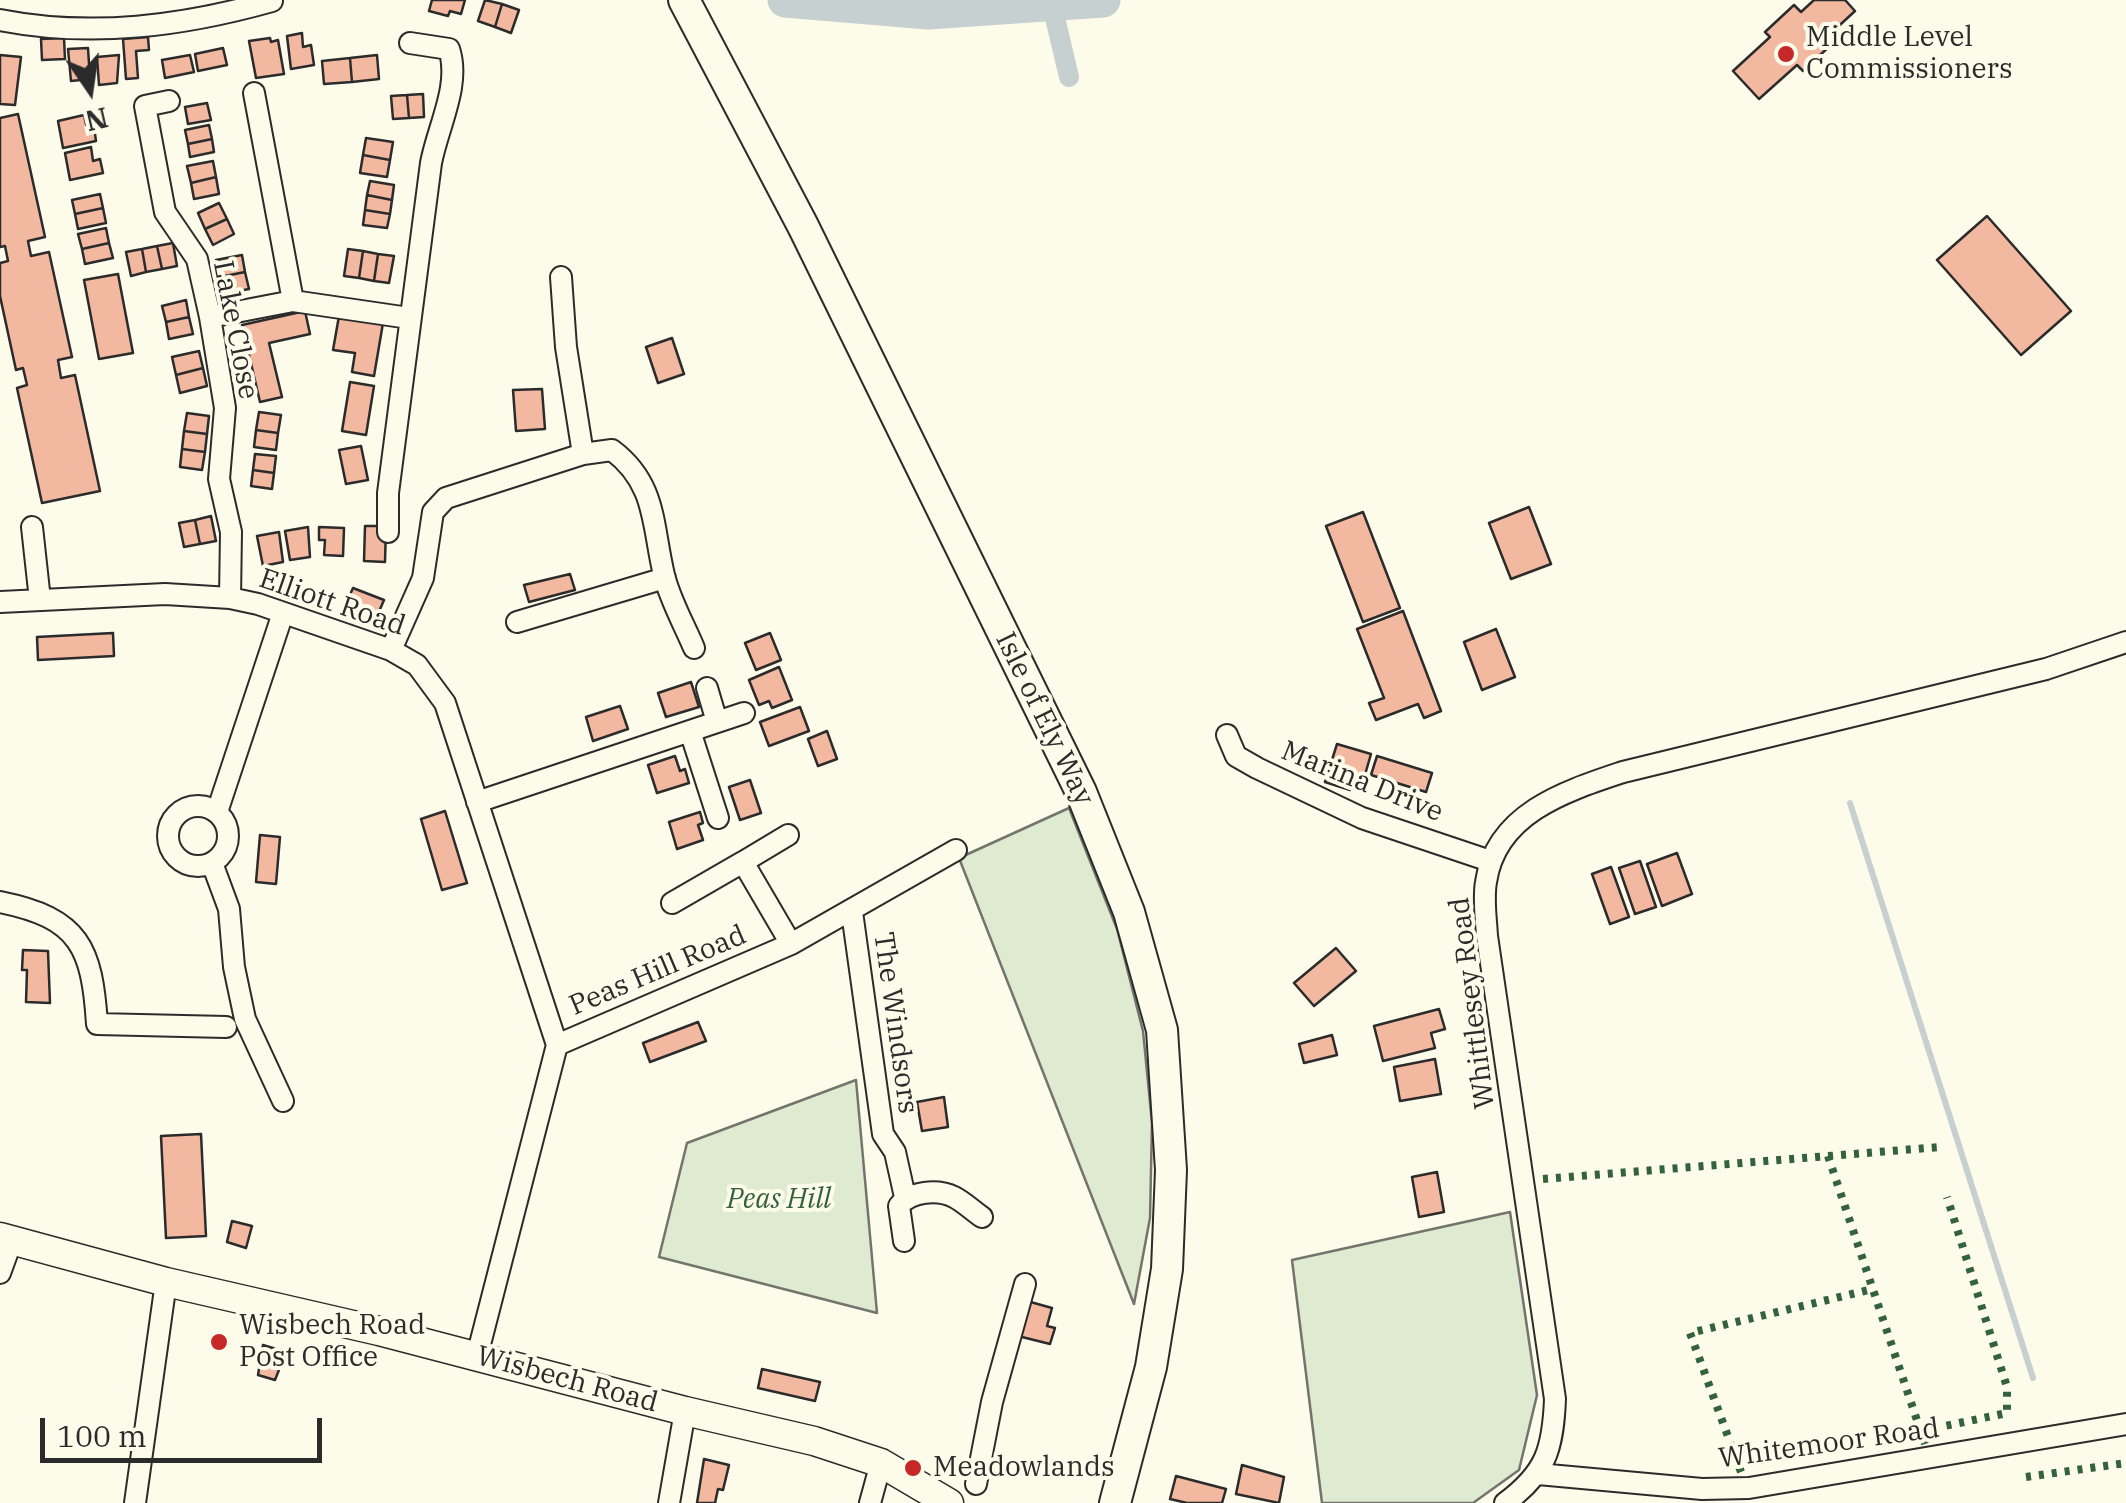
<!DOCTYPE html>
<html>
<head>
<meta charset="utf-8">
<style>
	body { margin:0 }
	#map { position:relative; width:2126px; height:1503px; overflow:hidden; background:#fdfbea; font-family:"IBM Plex Serif",serif }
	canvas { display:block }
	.north { position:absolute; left:40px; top:40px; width:100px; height:100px; -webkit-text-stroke:8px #fdfbea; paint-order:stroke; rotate:167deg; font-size:28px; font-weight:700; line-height:40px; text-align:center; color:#2b2b2b }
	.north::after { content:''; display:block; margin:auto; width:35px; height:45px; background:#2b2b2b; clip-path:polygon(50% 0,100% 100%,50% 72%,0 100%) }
	.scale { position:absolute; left:40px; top:1418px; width:282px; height:45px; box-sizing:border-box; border:5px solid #2b2b2b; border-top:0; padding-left:12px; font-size:30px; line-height:35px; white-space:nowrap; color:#2b2b2b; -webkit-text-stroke:8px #fdfbea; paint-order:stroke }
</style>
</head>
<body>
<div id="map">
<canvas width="2126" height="1503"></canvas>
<div class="north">N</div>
<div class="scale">100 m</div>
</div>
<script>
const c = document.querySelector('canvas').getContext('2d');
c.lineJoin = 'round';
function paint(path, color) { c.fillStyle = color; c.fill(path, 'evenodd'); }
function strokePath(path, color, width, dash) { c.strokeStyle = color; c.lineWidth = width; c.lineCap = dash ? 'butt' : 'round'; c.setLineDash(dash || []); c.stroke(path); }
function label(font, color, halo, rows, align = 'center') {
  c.font = font + ' "IBM Plex Serif",serif'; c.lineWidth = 8; c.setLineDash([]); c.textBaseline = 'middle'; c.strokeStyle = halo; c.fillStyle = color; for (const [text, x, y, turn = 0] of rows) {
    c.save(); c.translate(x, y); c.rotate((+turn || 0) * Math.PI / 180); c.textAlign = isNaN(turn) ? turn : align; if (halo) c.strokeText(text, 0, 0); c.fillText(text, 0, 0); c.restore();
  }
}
const green = new Path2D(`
	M1069,808l48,121 26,102 9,92 -2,95 -16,86 -175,-446z
	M856,1080l21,233 -218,-56 28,-114z
	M1510,1212l27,183 -18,75 -46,33h-151l-30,-243z`);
const stream = new Path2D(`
	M1850,803l183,575`);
const canal = new Path2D(`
	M1052,5l17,72`);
const river = new Path2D(`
	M785,0l143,12 175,-12`);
const building = new Path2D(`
	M432,0h33l-4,14 -11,-3 -2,5 -19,-5z
	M485,0l17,4 -7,23 -17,-6z
	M1814,0h31l10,11 -28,26 6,6 -30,28 -6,-6 -38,34 -26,-28 37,-34 -5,-5 29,-27 7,7z
	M502,4l17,6 -8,23 -16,-6z
	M302,33l1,14 8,-2 3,20 -23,4 -4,-33z
	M148,37l1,13 -13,1 2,27 -12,1 -3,-40z
	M64,38l1,21 -23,1 -1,-21z
	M270,38l1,4 7,-2 6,34 -28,4 -7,-37z
	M88,48l2,31 -19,2 -3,-32z
	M223,48l4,17 -29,6 -3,-17z
	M0,55l21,2 -6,48 -15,-1z
	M119,55l-2,28 -18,2 -2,-28z
	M190,55l4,17 -29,6 -3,-18z
	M377,55l2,24 -27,3 -2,-24z
	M350,58l2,24 -28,2 -2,-23z
	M423,94l1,23 -15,1 -2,-23z
	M407,95l2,23 -16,1 -2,-23z
	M207,103l4,17 -23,4 -3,-17z
	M18,114l27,123 -17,4 3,15 18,-4 23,105 -14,3 3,18 14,-3 25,116 -58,12 -25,-115 10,-3 -4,-17 -7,2 -16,-74v-33l8,-2 -3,-15 -5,1v-129z
	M84,115l3,14 7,-2 2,14 -33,7 -5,-27z
	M209,125l3,14 -24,5 -3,-14z
	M366,138l27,4 -3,18 -27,-5z
	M212,139l2,13 -24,5 -2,-13z
	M91,147l2,14 7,-2 3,14 -33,7 -5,-27z
	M363,155l27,5 -3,17 -27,-4z
	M213,161l3,16 -25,6 -4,-17z
	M216,177l3,17 -25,5 -3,-16z
	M370,181l24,4 -2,15 -25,-5z
	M100,194l3,14 -28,6 -3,-14z
	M367,195l25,5 -2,14 -25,-4z
	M219,203l8,16 -22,10 -7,-16z
	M103,208l3,15 -28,6 -3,-15z
	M365,210l25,4 -3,14 -24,-3z
	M1987,216l84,95 -50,44 -84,-95z
	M227,219l7,15 -21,11 -8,-16z
	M106,228l3,15 -27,6 -4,-15z
	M109,243l4,15 -28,6 -3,-15z
	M173,243l4,23 -15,3 -5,-23z
	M157,246l5,23 -16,3 -4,-23z
	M142,249l4,23 -15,4 -5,-24z
	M348,249l15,2 -4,27 -15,-2z
	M363,251l15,3 -4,27 -15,-3z
	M378,254l16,2 -5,27 -15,-2z
	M242,255l3,17 -25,5 -4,-17z
	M245,272l4,17 -26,5 -3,-17z
	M118,274l15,79 -34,6 -15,-79z
	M186,300l3,17 -23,5 -4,-16z
	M305,311l5,23 -41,9 13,54 -22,5 -18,-77z
	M339,316l44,7 -9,53 -22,-4 3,-19 -22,-3z
	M189,317l4,17 -24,5 -3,-17z
	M672,338l12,36 -26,9 -12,-36z
	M199,351l4,17 -27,7 -4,-18z
	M203,368l4,18 -27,7 -4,-18z
	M350,382l24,4 -8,49 -24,-4z
	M542,389l3,40 -29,2 -3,-41z
	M259,412l22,3 -3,18 -22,-3z
	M187,413l22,3 -2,18 -23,-3z
	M256,430l22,3 -2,17 -22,-3z
	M184,431l23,3 -2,18 -23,-3z
	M361,446l7,34 -22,4 -7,-34z
	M182,449l23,3 -3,18 -22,-3z
	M255,454l21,2 -2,17 -21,-3z
	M253,470l21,3 -2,16 -21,-3z
	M1529,507l22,57 -40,15 -22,-56z
	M1363,512l37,96 -37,14 -37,-96z
	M211,516l5,25 -16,3 -5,-24z
	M195,520l5,24 -16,3 -5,-24z
	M365,526h21l-1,36 -21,-1z
	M308,527l2,30 -20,3 -5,-29z
	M319,527l25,1 -1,28 -19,-1 1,-15h-6z
	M279,532l4,30 -20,4 -6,-30z
	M570,574l5,16 -46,12 -5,-17z
	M353,588l31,12 -9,21 -31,-13z
	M1403,611l38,100 -17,7 -6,-14 -42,16 -7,-17 15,-5 -27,-69z
	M1496,629l19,48 -33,13 -18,-48z
	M113,633l1,23 -76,4 -1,-23z
	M770,633l11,27 -25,10 -11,-27z
	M779,667l13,33 -20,8 -3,-7 -10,4 -10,-25z
	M691,682l8,25 -33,10 -8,-24z
	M620,706l8,23 -35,12 -7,-24z
	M800,707l9,24 -40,15 -9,-24z
	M827,731l10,28 -19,7 -10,-27z
	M1337,744l34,10 -9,31 -9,-3 -3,8 -25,-8z
	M675,756l5,15 5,-2 4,14 -32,10 -9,-28z
	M1377,756l55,17 -6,19 -55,-17z
	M750,780l11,33 -21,7 -11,-33z
	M445,811l22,72 -25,7 -21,-71z
	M700,812l3,11 -5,2 5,15 -26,9 -8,-27z
	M260,835l20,2 -4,47 -20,-2z
	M1677,853l15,41 -30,12 -15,-42z
	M1640,861l16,46 -21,7 -16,-46z
	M1611,867l18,50 -19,7 -18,-50z
	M1336,948l20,23 -42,35 -20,-23z
	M23,950l25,1 2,52 -24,-1 1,-32h-5z
	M1439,1009l6,20 -14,4 4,15 -52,13 -9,-35z
	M698,1022l8,19 -56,21 -7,-19z
	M1332,1035l5,20 -33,8 -5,-19z
	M1435,1059l6,35 -41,7 -6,-34z
	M944,1097l4,30 -26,4 -5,-29z
	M201,1134l5,102 -40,2 -5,-102z
	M1437,1172l7,40 -25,5 -7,-40z
	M232,1221l20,5 -6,22 -19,-6z
	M1027,1301l25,7 -5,18 8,2 -5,16 -32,-8z
	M263,1345l23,7 -11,28 -17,-5z
	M762,1369l58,13 -5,19 -57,-13z
	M704,1459l25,6 -6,25 -5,-1 -3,14h-18z
	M1242,1465l42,12 -5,26 -43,-9z
	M1176,1476l50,13 -4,14h-35l-17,-4z`);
const minor = new Path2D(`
	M0,20c92,18 183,6 272,-19
	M254,93l39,208
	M169,101l-24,5 20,106 32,47 13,58 15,91 -6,71 12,53 -1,66
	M210,317l83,-16 116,17
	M583,454l29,-4c45,34 40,75 52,125 6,25 20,49 30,73
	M32,527l8,73
	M388,532v-39l43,-330c7,-37 30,-78 18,-114l-39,-6
	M0,602l165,-8 65,4 28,6 133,46 26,15 28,38 112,342
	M517,622l148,-44
	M391,650l32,-72 10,-66 13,-14 137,-44 -17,-107 -5,-70
	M707,688l10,34
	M690,731l28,87
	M1227,735l9,21 21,12 105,50 128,43
	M477,802l267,-89
	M168 836a30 30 0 1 1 60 0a30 30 0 1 1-60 0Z
	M217,812l66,-199
	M743,862l45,-27
	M212,863l17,46 5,58 11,52 38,82
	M0,902c80,16 92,46 97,122l129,3
	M672,903l71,-41 48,82
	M852,912l31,222 12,18 10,45
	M904,1241l-5,-35c11,-15 39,-17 55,-9 10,5 19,14 28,20
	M0,1273l12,-33
	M477,1356l80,-311 234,-101 165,-94
	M1538,1474l164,15 47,-1 377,-64
	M976,1484l16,-82 33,-118
	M135,1503l31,-221
	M669,1503l16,-92
	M870,1503l11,-40
	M1505,1503c41,-30 48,-54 50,-104l-68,-463c-1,-18 -4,-37 -1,-54 10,-69 80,-91 137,-110l423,-103 80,-27`);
const major = new Path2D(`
	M0,1237l166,45 213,49 306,80 129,30 67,22 68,40`);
const highway = new Path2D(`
	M684,0l119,226 278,566 48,120 33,118 9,140 -4,99 -16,98 -36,136`);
const hedge = new Path2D(`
	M1828,1156l97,288
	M1543,1179l397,-32
	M1921,1431l86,-18v-26l-60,-190
	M1741,1472l-51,-139 183,-44
	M2026,1477l100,-14`);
const markers = [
	[1786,54,10,"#c62828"],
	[219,1342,10,"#c62828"],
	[913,1468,10,"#c62828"]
];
const poiNames = [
	["Middle Level",1806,38],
	["Commissioners",1806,70],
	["Wisbech Road",239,1326],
	["Post Office",239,1358],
	["Meadowlands",933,1468]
];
const streetNames = [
	["Lake Close",235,330,79],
	["Elliott Road",332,603,19],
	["Isle of Ely Way",1044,719,64],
	["Marina Drive",1362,782,22],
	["Peas Hill Road",658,971,-23],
	["Whittlesey Road",1473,1003,-97],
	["The Windsors",895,1023,82],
	["Wisbech Road",567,1380,15],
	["Whitemoor Road",1829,1444,-8]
];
const parkNames = [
	["Peas Hill",779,1200]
];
paint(green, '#deebd1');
strokePath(green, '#74746e', 2.5);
strokePath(stream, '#c7d0d0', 6);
strokePath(canal, '#c7d0d0', 20);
strokePath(river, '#c7d0d0', 35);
paint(building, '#f2b8a0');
strokePath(building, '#2b2b2b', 2.5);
strokePath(minor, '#2b2b2b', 24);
strokePath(major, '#2b2b2b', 31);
strokePath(highway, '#2b2b2b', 34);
strokePath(minor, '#fdfbea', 20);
strokePath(major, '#fdfbea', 28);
strokePath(highway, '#fdfbea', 30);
strokePath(hedge, '#34623c', 8, [5, 8]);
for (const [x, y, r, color] of markers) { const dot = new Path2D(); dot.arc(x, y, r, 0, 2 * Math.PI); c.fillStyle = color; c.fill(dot); strokePath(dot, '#fdfbea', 4); }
label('28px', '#2b2b2b', '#fdfbea', poiNames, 'left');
label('28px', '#2b2b2b', '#fdfbea', streetNames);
label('italic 28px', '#34623c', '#fdfbea', parkNames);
</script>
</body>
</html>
